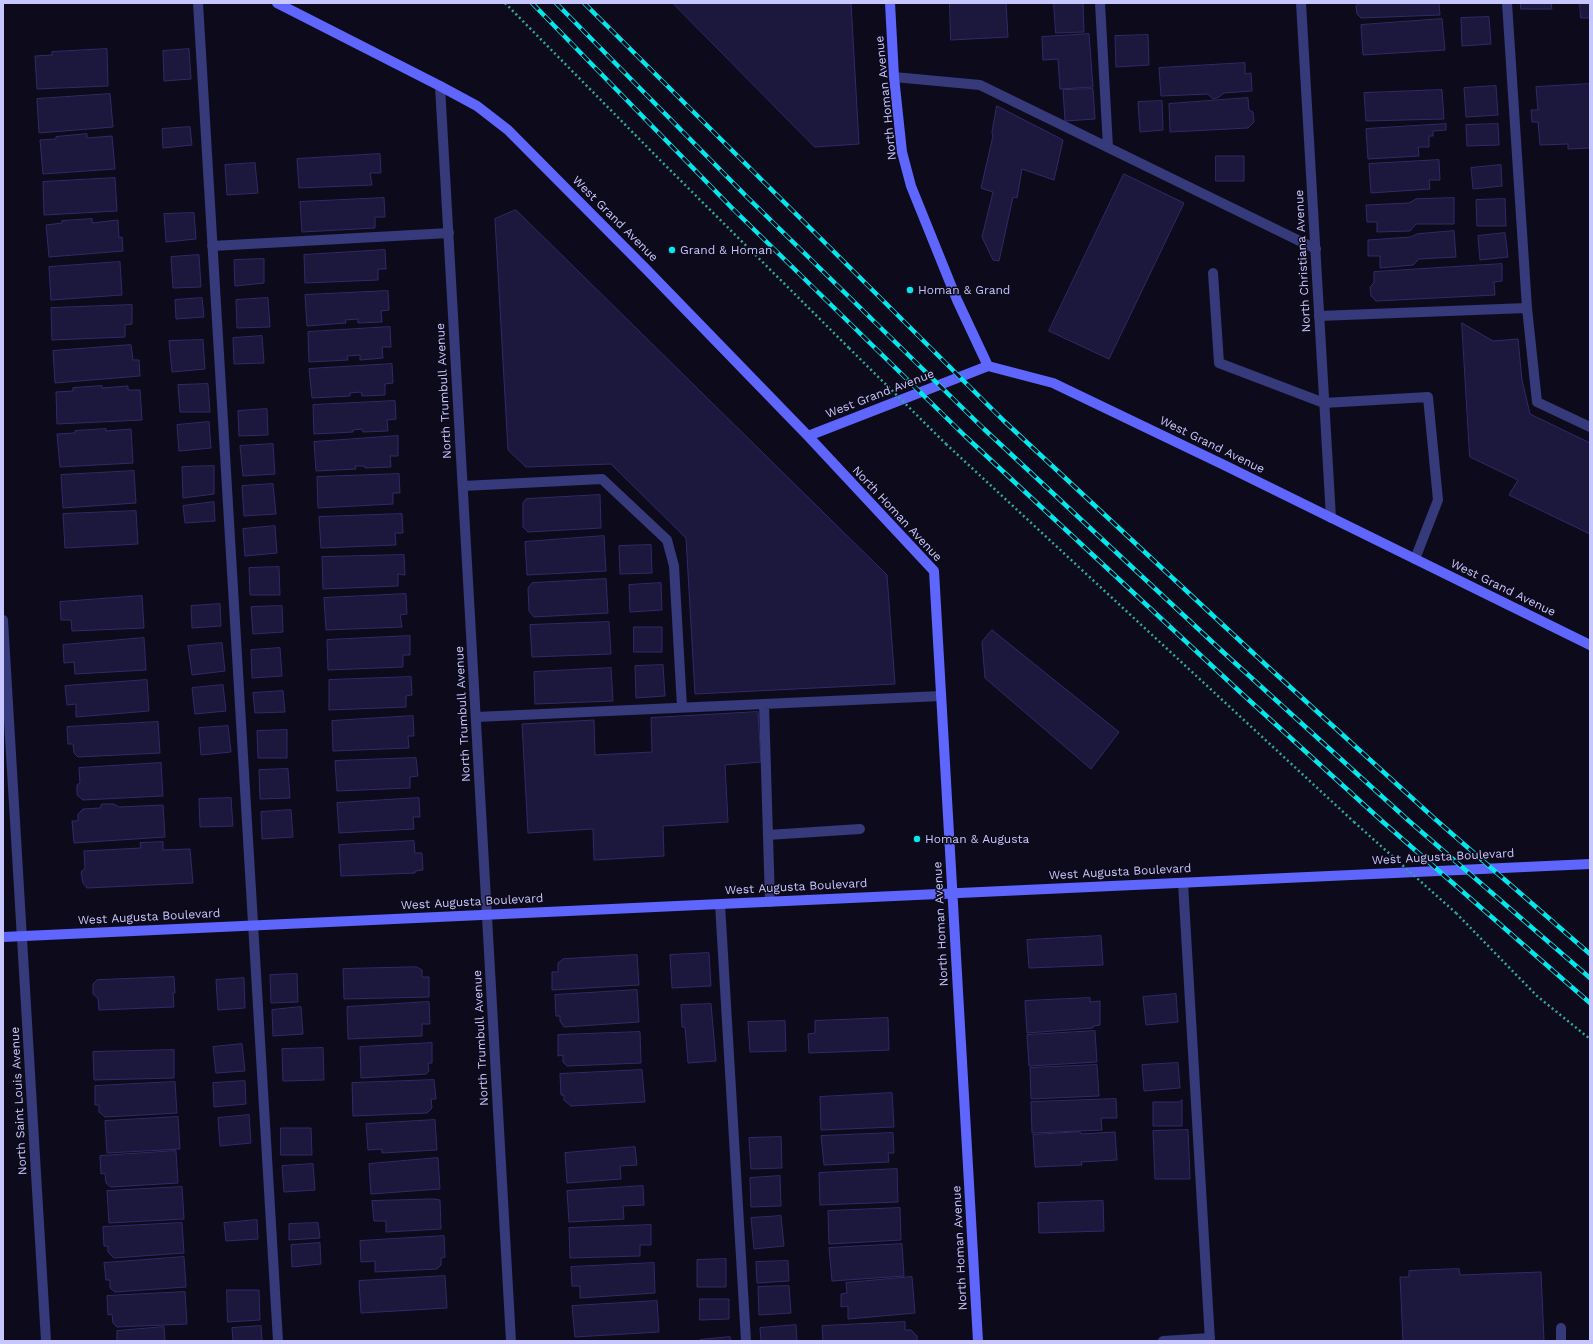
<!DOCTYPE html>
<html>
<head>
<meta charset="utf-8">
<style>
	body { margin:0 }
	#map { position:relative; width:1593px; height:1344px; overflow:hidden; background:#0d0b1b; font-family:"Work Sans",sans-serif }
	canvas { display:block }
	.frame { position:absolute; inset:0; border:4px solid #c8c6fe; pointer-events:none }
</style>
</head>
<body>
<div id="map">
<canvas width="1593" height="1344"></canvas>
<div class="frame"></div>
</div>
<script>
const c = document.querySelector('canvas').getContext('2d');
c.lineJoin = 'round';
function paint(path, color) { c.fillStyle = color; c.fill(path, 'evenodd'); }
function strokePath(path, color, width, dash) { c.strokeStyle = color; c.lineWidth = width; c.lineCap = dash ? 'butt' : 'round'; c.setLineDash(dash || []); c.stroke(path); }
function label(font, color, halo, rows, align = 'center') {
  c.font = font + ' "Work Sans",sans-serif'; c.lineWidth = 3; c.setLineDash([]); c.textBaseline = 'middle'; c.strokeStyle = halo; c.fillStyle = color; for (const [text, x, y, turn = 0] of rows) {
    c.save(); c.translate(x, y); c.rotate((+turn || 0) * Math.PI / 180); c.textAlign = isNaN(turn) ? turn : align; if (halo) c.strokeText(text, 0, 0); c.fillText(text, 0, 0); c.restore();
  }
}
const building = new Path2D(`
	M673,3h178l8,141 -44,3z
	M950,3h56l2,34 -57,3z
	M1054,3h29l1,29 -28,1z
	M1360,3h79l1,12 -79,3 -4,-4 -1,-8z
	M1521,3h30l1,6h-31z
	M1580,3h10v15h-9z
	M1489,17l2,27 -29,2 -1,-28z
	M1442,19l3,31 -82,5 -2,-30z
	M1089,34l4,53 -33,2 -2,-30 -15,1 -1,-23z
	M1148,35l1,30 -33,2 -1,-31z
	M107,49l1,37 -71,3 -2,-33 17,-1v-3z
	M189,49l2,30 -27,2 -1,-30z
	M1245,63v11l6,-1 1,18 -28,2 -5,4 -6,2 -5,-5 -47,2 -2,-28z
	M1590,84v64l-22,1v-5l-28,1 -2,-23h-6l-1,-12h7l-2,-23z
	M1496,86l2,29 -32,2 -2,-29z
	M1093,89l2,30 -30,2 -2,-31z
	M1442,90l2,29 -78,2 -2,-28z
	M110,94l3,33 -74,6 -2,-34z
	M1248,98l1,12 4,2 1,10 -6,6 -78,4 -1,-28z
	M1162,101l1,29 -23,2 -2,-30z
	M997,106l66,34 -9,40 -32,-11 -5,29 -4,-1 -14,64 -6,-1 -11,-23 11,-45 -12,-4 12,-52 -1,-3z
	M1446,124v6l-13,1v5h-4v11h-11l1,9 -51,3 -2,-30z
	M1498,124l1,21 -32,1 -1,-21z
	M190,127l2,18 -29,3 -1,-19z
	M87,134v4l25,-2 3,33 -72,5 -3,-34 16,-1v-2z
	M380,154l1,19h-11l2,12 -73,3 -2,-29z
	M1216,156h28v25h-28z
	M1439,160l1,20h-11l1,9 -59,4 -2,-29z
	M255,163l3,30 -31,2 -2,-30z
	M1501,165l1,21 -29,3 -2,-21z
	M1124,174l60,29 -75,156 -60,-28z
	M115,178l2,33 -73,4 -1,-33z
	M384,198l1,19h-10v11l-73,4 -2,-30z
	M1454,198v26h-38l-6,7 -33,1v-10h-10l-1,-17 43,-2 7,-4z
	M1505,199l1,27h-29l-1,-26z
	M516,210l371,365 8,109 -200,10 -9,-156 -75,-74 -85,3 -18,-17 -13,-231z
	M194,213l2,26 -30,3 -2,-28z
	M92,219v4l26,-3 1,18 3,-1 1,14 -74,6 -3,-32 16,-2v-2z
	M1454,231l2,26 -37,2 -6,6 -33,3v-12h-12v-16l43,-3 6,-3z
	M1505,233l3,24 -28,3 -2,-24z
	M385,250l1,19h-8v11l-73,3 -1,-28z
	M199,255l2,32 -28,1 -2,-31z
	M264,259v24l-29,3 -1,-26z
	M120,262l2,33 -71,5 -2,-33z
	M1502,264v17l-8,1 1,13 -119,6 -5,-5 -1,-9 4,-4v-11z
	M388,291l1,19 -8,1 1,11 -24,1v-4l-13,1 1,3 -39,3 -2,-31z
	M202,298l2,19 -28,2 -1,-19z
	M268,298l2,29 -33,1 -1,-28z
	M132,305v19l-7,1v12l-73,3 -1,-32z
	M1462,323l31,18 25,-2 4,41 8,34 60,29v91l-81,-39 9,-15 -48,-23z
	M390,327l1,20h-9l1,11 -23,2v-5l-13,1 1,4 -39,2 -1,-30z
	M262,336l2,27 -30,1 -1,-26z
	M203,340l2,29 -33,3 -3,-31z
	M131,345l2,15h6l1,16 -85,7 -2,-32z
	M392,364l1,19 -8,1v11l-23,1 -1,-4 -11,1v3l-38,2 -3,-29z
	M208,384l2,28h-30l-2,-27z
	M102,386v2l26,-2v4h12l2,30 -85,4 -1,-32 17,-1v-3z
	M395,401l1,18 -9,1 1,11 -25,1 -1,-3 -9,1v2l-39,2 -1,-29z
	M267,409l1,26 -29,1 -1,-25z
	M209,422l2,26 -32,3 -2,-26z
	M106,429v2l25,-2 2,34 -73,4 -3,-33 18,-1v-2z
	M398,436v20h-8l1,11 -26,1v-2h-10l1,3 -40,2 -2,-29z
	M273,444l2,30 -32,2 -3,-30z
	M214,466v28l-31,4 -1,-31z
	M134,471l2,32 -73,5 -2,-33z
	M399,474l1,19h-7v11l-75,4 -1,-31z
	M273,484l3,30 -32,2 -2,-30z
	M600,495l1,33 -73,4 -5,-5v-24l3,-4z
	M214,502l1,19 -30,2 -2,-17z
	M136,511l2,33 -73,4 -2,-34z
	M402,514l1,19h-8l1,12 -75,3 -2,-31z
	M275,526l2,27 -32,3 -2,-27z
	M604,536l2,35 -79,4 -2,-33z
	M651,545l1,28 -32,1 -1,-28z
	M404,555l1,20 -7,-1v12l-75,3 -1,-32z
	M279,567l1,28h-30l-1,-27z
	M606,579l2,34 -74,4 -5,-6 -1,-23 4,-5z
	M661,583l1,27 -32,2 -1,-27z
	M406,594l1,20 -7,1 2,12 -76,3 -2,-32z
	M142,596l2,32 -72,3 -1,-11h-10l-1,-18z
	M220,604l1,22 -29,2 -1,-22z
	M282,606l1,26 -30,2 -2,-27z
	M609,622l2,32 -79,3 -2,-32z
	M634,627h28v25h-28z
	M992,630l127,102 -28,37 -106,-91 -3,-36z
	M410,636v19h-7v12l-75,3 -1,-30z
	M144,638l2,32 -71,4 -1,-12 -10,1 -1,-18z
	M222,643l3,28 -33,4 -4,-29z
	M280,648l2,28 -30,2 -1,-28z
	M663,665l2,31 -29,2 -1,-32z
	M611,668l2,33 -78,3 -1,-32z
	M411,677l1,18 -6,1v11l-77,3v-30z
	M147,680l2,31 -73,6v-13l-9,1 -2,-19z
	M223,685l3,26 -31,3 -3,-26z
	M283,691l2,21 -30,1 -2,-20z
	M758,712l3,50 -36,3 3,57 -65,4 1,30 -70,4 -1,-31 -65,4 -6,-109 72,-4 1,35 57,-3 -1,-34z
	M413,716l1,20h-6l1,12 -76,3 -1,-30z
	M158,722l2,31 -82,4 -4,-4 -1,-9h-5l-1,-17z
	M228,726l3,26 -30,3 -2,-27z
	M287,730v28h-29l-1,-27z
	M416,758l2,18 -8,1v11l-73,3 -2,-30z
	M161,763l2,33 -80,4 -6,-5v-10l3,-2 -1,-15z
	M288,769l2,29 -30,1 -1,-29z
	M231,798l2,28 -33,1 -1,-28z
	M419,798l1,19h-7l1,12 -75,4 -2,-30z
	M102,804h12l5,3 44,-2 2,32 -91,6 -2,-22h6v-7l5,-5 17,-1z
	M291,810l2,27 -31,2 -1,-27z
	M414,841l1,12h7l1,17 -8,1v2l-74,3 -2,-31z
	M163,842v8l27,-1 3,34 -106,5 -4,-5 -2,-11 4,-4 -1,-17 57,-3 -1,-5z
	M1101,936l2,29 -74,3 -2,-28z
	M709,953l2,33 -39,2 -2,-33z
	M637,955l2,30 -87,5v-18h6v-9l5,-4z
	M417,967l5,3v7h7v20l-85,2 -1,-30z
	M297,974l1,28 -27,1 -1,-28z
	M174,977l1,16h-2l1,14 -75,3 -1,-12 -5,-4v-10l4,-4z
	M244,978l1,30 -27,2 -2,-30z
	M637,990l2,32 -75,5 -4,-6v-5h-4l-1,-21z
	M1176,994l2,28 -32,3 -3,-28z
	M1090,998v4l10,-1v24l-7,1v2l-66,5 -2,-32z
	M429,1002l1,22h-8v12l-74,3 -1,-32z
	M711,1004l5,57 -28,2 -3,-36h-3l-1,-22z
	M301,1007l2,27 -30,2 -1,-26z
	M888,1018l1,32 -80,3 -1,-19 7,-1v-12z
	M785,1021l1,30 -36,1 -2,-30z
	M1095,1031l2,31 -68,4 -2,-31z
	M640,1032l1,31 -74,3 -4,-4v-7l-5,1v-21z
	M432,1043v20h-4l1,8 -3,3 -65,4 -1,-31z
	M242,1044l3,27 -29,2 -3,-26z
	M323,1048l1,32 -41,1 -1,-32z
	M174,1050v28l-80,2 -1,-28z
	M1178,1063l2,25 -36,3 -2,-26z
	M1097,1065l2,31 -68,3 -1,-31z
	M642,1070l3,32 -74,4 -7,-6v-5h-3l-1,-21z
	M434,1080l2,19h-5l1,9 -5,5 -74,3 -1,-33z
	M245,1081l1,23 -32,3 -1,-24z
	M175,1082l2,31 -72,4 -6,-5v-7h-4v-19z
	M892,1093l2,34 -73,3 -1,-33z
	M1116,1099l1,19h-16l1,12 -70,3 -1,-31z
	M1182,1100v26h-29v-24h26z
	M249,1115l2,28 -31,3 -2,-28z
	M178,1117l2,32 -73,4 -2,-32z
	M435,1120l2,30 -55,3v-4l-14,1 -2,-26z
	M281,1128h30l1,27h-31z
	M1188,1130l2,49h-35l-2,-48z
	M1080,1132l1,2 34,-2 2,28 -36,2 1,3 -47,2 -2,-32z
	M893,1133l1,20h-6l1,9 -65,3 -3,-29z
	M781,1137l1,31 -31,1 -2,-31z
	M635,1147l2,18 -17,1 1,13 -54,4 -2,-30z
	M176,1151l2,32 -67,4 -5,-4 -1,-10 -4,1 -1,-18z
	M438,1158l2,31 -69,5 -2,-30z
	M313,1164l2,26 -31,2 -2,-26z
	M897,1169l1,33 -78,3 -1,-32z
	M780,1176l1,30 -30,1 -1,-29z
	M643,1186l1,19 -21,1 1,13 -55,3 -2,-31z
	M182,1187l2,32 -75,4 -2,-32z
	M433,1199l7,1 1,29 -55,3v-11h-12l-2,-20z
	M1103,1201l1,30 -65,2 -1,-30z
	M900,1208l1,32 -72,4 -1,-33z
	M781,1216l3,30 -30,3 -3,-31z
	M257,1220l1,19 -32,2 -2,-18z
	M182,1223l2,30 -70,5 -6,-6v-6h-4l-1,-19z
	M318,1223l2,15 -31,2v-16z
	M651,1225v20h-11v11l-70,2 -1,-30z
	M444,1236l1,21 -4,1v7l-4,4 -62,3v-11l-14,1 -1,-21z
	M320,1243l1,21 -29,3 -1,-22z
	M902,1244l2,32 -72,5 -3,-33z
	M184,1257l2,30 -71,5 -5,-4v-8h-4l-2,-17z
	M726,1259v28h-29v-27z
	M788,1261l1,20 -32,2 -1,-21z
	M654,1263l1,30 -75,5v-12h-8l-1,-19z
	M1459,1269l1,6 81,-3 3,69h-141l-3,-64h9v-6z
	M445,1276l2,32 -86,5 -2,-32z
	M912,1277l3,36 -67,6v-13l-7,1v-13l6,-1 -1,-10z
	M789,1286l2,27 -32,2 -1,-28z
	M227,1290h32l1,30 -32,2z
	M185,1292l2,32 -70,3 -4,-4 -1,-9 -4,1 -1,-19z
	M700,1299h29v20l-29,1z
	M657,1301l2,31 -84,5 -3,-31z
	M905,1322v8h6l6,6v5h-94l-1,-15z
	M796,1325l1,16h-36l-1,-13z
	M261,1326l1,15h-29l-1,-13z
	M164,1327l1,14h-48v-10z
	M730,1337l1,4h-31v-1z`);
const path = new Path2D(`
	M505,3l156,158 188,187
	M946,444l408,378
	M1456,913l81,83 53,43`);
const lane = new Path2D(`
	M198,3l80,1338
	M1100,3l8,144
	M1507,3l20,305 10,94 53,25
	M894,77l86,8 336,164
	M212,246l237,-13
	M1213,273l6,90 105,40 104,-6 10,103 -23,59
	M1319,316l208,-8
	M463,486l139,-7 65,61 7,26 8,141
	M764,704l6,198
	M476,717l465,-21
	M768,835l92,-6
	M1183,883l27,458
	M720,904l26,437`);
const street = new Path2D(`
	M1301,3l30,515
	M440,86l71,1255
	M3,620l43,721
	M1561,1328v13
	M1163,1341l47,-3`);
const secondary = new Path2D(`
	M277,3l163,83 37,20 31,24 139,140 161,166 126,135 44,770
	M890,3l4,74 8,75 9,34 46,114 31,66
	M808,436l180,-70 65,17 171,82 366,180
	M3,937l1587,-73`);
const rail = new Path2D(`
	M532,3l199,204 234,229 274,255 144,131 207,181
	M556,3l192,195 236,231 239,223 186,169 181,157
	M584,3l420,418 262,244 169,154 155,135`);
const pathBridge = new Path2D(`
	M849,348l97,96
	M1354,822l102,91`);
const markers = [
	[672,250,4,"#03e7ed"],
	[910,290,4,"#03e7ed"],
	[917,839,4,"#03e7ed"]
];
const streetNames = [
	["North Homan Avenue",886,98,-96],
	["West Grand Avenue",615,219,45],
	["North Christiana Avenue",1303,261,-93],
	["North Trumbull Avenue",444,391,-93],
	["West Grand Avenue",880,394,-21],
	["West Grand Avenue",1212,445,26],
	["North Homan Avenue",897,514,47],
	["West Grand Avenue",1503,588,26],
	["North Trumbull Avenue",463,714,-93],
	["West Augusta Boulevard",1443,857,-3],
	["West Augusta Boulevard",1120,872,-3],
	["West Augusta Boulevard",796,887,-3],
	["West Augusta Boulevard",472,902,-3],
	["West Augusta Boulevard",149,917,-3],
	["North Homan Avenue",941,924,-93],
	["North Trumbull Avenue",481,1038,-93],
	["North Saint Louis Avenue",19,1101,-93],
	["North Homan Avenue",960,1248,-93]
];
const poiNames = [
	["Grand & Homan",680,250],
	["Homan & Grand",918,290],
	["Homan & Augusta",925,839]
];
paint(building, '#1c173c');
strokePath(building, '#312a68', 1);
strokePath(path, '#2eab9a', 2.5, [2, 3]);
strokePath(lane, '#36397a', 10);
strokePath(street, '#36397a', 10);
strokePath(secondary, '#5e66fd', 10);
strokePath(rail, '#03e7ed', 4.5);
strokePath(rail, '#0d0b1b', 3, [9]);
strokePath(pathBridge, '#2eab9a', 2.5, [2, 3]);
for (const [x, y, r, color] of markers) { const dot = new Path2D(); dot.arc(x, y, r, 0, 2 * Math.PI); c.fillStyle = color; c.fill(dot); strokePath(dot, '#0d0b1b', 1.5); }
label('12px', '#c8c6fe', '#0d0b1b', streetNames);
label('12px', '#c8c6fe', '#0d0b1b', poiNames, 'left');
</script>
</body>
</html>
